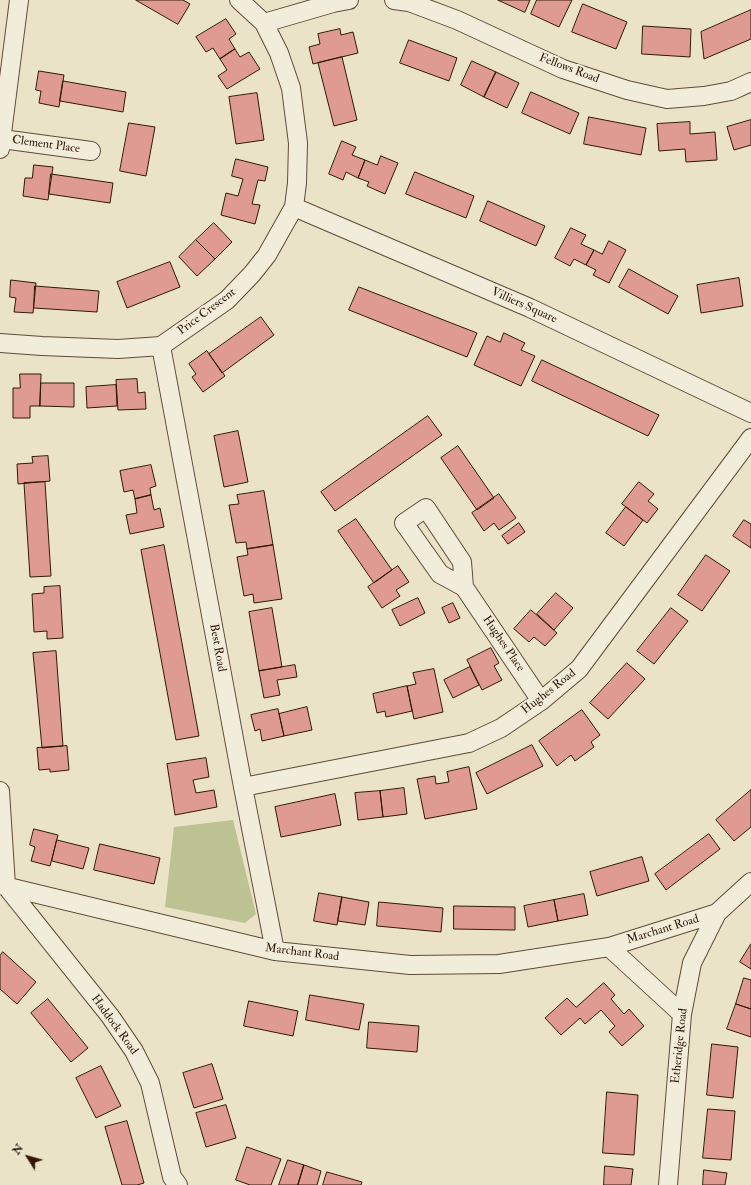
<!DOCTYPE html>
<html>
<head>
<meta charset="utf-8">
<style>
	body { margin:0 }
	#map { position:relative; width:751px; height:1185px; overflow:hidden; background:#ebe3c8; font-family:"IM FELL Double Pica",serif }
	canvas { display:block }
	.north { position:absolute; left:8px; top:1137px; width:40px; height:40px; -webkit-text-stroke:3px #f2eddb; paint-order:stroke; rotate:307deg; font-size:11px; font-weight:700; line-height:16px; text-align:center; color:#301807 }
	.north::after { content:''; display:block; margin:auto; width:14px; height:18px; background:#301807; clip-path:polygon(50% 0,100% 100%,50% 72%,0 100%) }
</style>
</head>
<body>
<div id="map">
<canvas width="751" height="1185"></canvas>
<div class="north">N</div>
</div>
<script>
const c = document.querySelector('canvas').getContext('2d');
c.lineJoin = 'round';
function paint(path, color) { c.fillStyle = color; c.fill(path, 'evenodd'); }
function strokePath(path, color, width, dash) { c.strokeStyle = color; c.lineWidth = width; c.lineCap = dash ? 'butt' : 'round'; c.setLineDash(dash || []); c.stroke(path); }
function label(font, color, halo, rows, align = 'center') {
  c.font = font + ' "IM FELL Double Pica",serif'; c.lineWidth = 4; c.setLineDash([]); c.textBaseline = 'middle'; c.strokeStyle = halo; c.fillStyle = color; for (const [text, x, y, turn = 0] of rows) {
    c.save(); c.translate(x, y); c.rotate((+turn || 0) * Math.PI / 180); c.textAlign = isNaN(turn) ? turn : align; if (halo) c.strokeText(text, 0, 0); c.fillText(text, 0, 0); c.restore();
  }
}
const green = new Path2D(`
	M233,820l23,94 -11,9 -80,-16 9,-80z`);
const building = new Path2D(`
	M136,0h47l7,4 -12,20z
	M498,0h32l-5,12z
	M537,0h35l-13,27 -28,-13z
	M583,4l44,18 -11,27 -44,-17z
	M751,10v29l-47,20 -3,-27z
	M226,19l10,15 -7,5 6,10 -15,10 -7,-11 -7,4 -10,-15z
	M643,26l48,3 -1,28 -48,-3z
	M340,29l1,6 12,-3 5,21 -45,11 -4,-17 11,-3 -2,-10z
	M409,40l48,18 -8,23 -49,-18z
	M235,49l5,8 9,-5 11,17 -33,20 -9,-13 9,-6 -7,-11z
	M342,57l15,63 -23,6 -16,-63z
	M472,61l24,11 -12,25 -23,-12z
	M39,71l25,4 -5,32 -20,-4 2,-12 -5,-1z
	M496,72l23,11 -12,25 -23,-11z
	M63,81l63,11 -3,20 -63,-11z
	M531,92l48,21 -9,21 -48,-21z
	M257,93l7,47 -28,4 -7,-47z
	M589,117l57,11 -5,27 -57,-11z
	M751,120v25l-17,5 -7,-23z
	M690,122v12l25,-2 2,28 -31,2 -1,-13 -26,2 -2,-27z
	M129,123l26,4 -9,49 -26,-5z
	M342,141l14,6 -4,8 13,5 -7,18 -12,-6 -3,8 -14,-6z
	M381,156l17,7 -13,31 -18,-8 2,-4 -11,-4 7,-18 12,5z
	M236,159l32,8 -3,14 -7,-1 -6,24 8,1 -5,19 -34,-9 5,-22 12,3 5,-17 -11,-3z
	M34,165l19,2 -5,33 -25,-4 2,-18h7z
	M415,172l59,24 -8,22 -60,-24z
	M51,174l62,9 -3,20 -61,-9z
	M488,201l57,25 -9,20 -56,-25z
	M214,223l18,19 -17,17 -19,-19z
	M571,228l15,7 -5,9 13,6 -8,15 -12,-6 -4,7 -15,-8z
	M196,240l19,19 -18,17 -18,-19z
	M609,241l17,9 -17,33 -16,-8 3,-5 -10,-5 8,-15 8,4z
	M170,262l10,25 -53,21 -10,-26z
	M629,269l49,27 -10,18 -49,-27z
	M739,278l4,28 -42,7 -4,-28z
	M11,280l25,3 -3,30 -19,-1 2,-14 -6,-1z
	M35,286l64,5 -2,21 -63,-4z
	M359,287l118,46 -10,24 -118,-47z
	M261,317l13,18 -52,38 -13,-19z
	M504,333l21,10 -4,7 14,6 -14,30 -47,-21 13,-29 13,6z
	M207,351l18,25 -22,16 -11,-15 4,-3 -7,-10z
	M542,360l117,55 -11,21 -116,-55z
	M20,374h21l-1,32h-10v12h-17v-30h7z
	M137,379l1,14 7,-1 1,17 -28,1 -2,-30z
	M41,383h33v24l-34,-1z
	M116,385l1,21 -30,2 -1,-21z
	M428,416l14,19 -107,76 -14,-19z
	M238,431l10,51 -24,5 -10,-51z
	M458,446l36,52 -17,12 -36,-52z
	M48,456l2,25 -32,3 -1,-20 16,-1 -1,-6z
	M151,465l5,21 -6,2 1,7 -16,4 -2,-9 -9,2 -4,-21z
	M45,482l6,94 -21,1 -6,-94z
	M639,482l15,12 -6,7 10,8 -11,14 -25,-19z
	M264,491l9,54 -26,4 -1,-7 -10,1 -7,-38 10,-1 -2,-9z
	M499,494l17,24 -17,12 -5,-7 -10,8 -12,-18z
	M151,495l3,15 6,-2 4,19 -34,7 -4,-19 11,-2 -2,-14z
	M626,507l17,13 -19,26 -18,-13z
	M356,519l36,51 -18,13 -36,-52z
	M744,520l7,4v24l-18,-12z
	M519,523l6,9 -17,12 -6,-8z
	M164,545l35,191 -23,4 -35,-190z
	M273,545l9,54 -28,4 -1,-9 -9,2 -7,-39 11,-2 -1,-6z
	M706,555l24,16 -28,40 -24,-16z
	M398,566l11,16 -13,8 4,6 -18,12 -14,-21z
	M60,586l3,52 -16,1v-8l-13,1 -2,-38 12,-1v-6z
	M556,593l17,15 -19,22 -17,-16z
	M418,598l7,15 -25,13 -8,-16z
	M453,603l7,15 -11,5 -7,-15z
	M272,608l10,59 -23,4 -10,-59z
	M671,608l17,13 -34,43 -17,-13z
	M531,610l26,23 -12,13 -11,-9 -5,5 -15,-13z
	M491,648l8,15 -5,3 8,14 -20,10 -15,-30z
	M56,651l7,95 -21,2 -9,-95z
	M627,663l18,16 -37,40 -18,-16z
	M295,665l2,12 -20,3 3,15 -16,3 -5,-27z
	M470,667l9,18 -26,13 -9,-18z
	M434,669l9,43 -29,7 -7,-33 9,-2 -3,-11z
	M407,686l5,25 -26,6 -1,-6 -8,2 -4,-19z
	M307,707l5,23 -28,6 -5,-22z
	M278,709l6,27 -22,5 -2,-12 -5,2 -4,-16z
	M582,710l18,25 -9,7 3,5 -19,14 -4,-6 -14,11 -18,-25z
	M532,745l11,21 -56,28 -11,-21z
	M67,746l2,24 -19,2v-3l-11,1 -2,-22z
	M206,758l3,19 -16,3 3,13 18,-3 3,17 -42,8 -8,-51z
	M469,767l8,42 -52,10 -8,-40 18,-3 1,8 13,-2 -2,-10z
	M404,788l3,26 -24,3 -3,-26z
	M751,790v37l-17,14 -18,-21z
	M380,791l3,26 -25,3 -3,-27z
	M335,794l6,31 -60,12 -6,-30z
	M34,829l24,6 -8,31 -19,-5 4,-14 -5,-2z
	M709,834l11,15 -54,41 -11,-16z
	M57,840l32,8 -6,21 -31,-8z
	M100,844l60,14 -6,26 -60,-14z
	M642,857l7,24 -52,15 -7,-24z
	M319,893l23,4 -5,28 -23,-4z
	M584,894l4,21 -30,6 -4,-21z
	M342,897l27,5 -4,23 -27,-4z
	M554,900l4,21 -30,6 -4,-21z
	M379,902l64,6 -2,24 -64,-6z
	M454,906l61,1v23l-61,-1z
	M751,944v25l-11,-7z
	M3,952l33,30 -19,22 -17,-15v-33z
	M744,978l7,2v29l-15,-5z
	M604,983l11,12 -4,4 13,15 5,-5 15,17 -22,20 -13,-14 6,-6 -14,-16 -16,14 -5,-6 -19,17 -16,-17 22,-20 9,9z
	M310,995l54,9 -5,26 -53,-10z
	M48,999l40,49 -17,14 -40,-49z
	M249,1001l49,10 -5,25 -49,-10z
	M736,1004l15,5v28l-24,-8z
	M369,1022l50,4 -2,26 -50,-4z
	M712,1044l26,3 -5,51 -26,-3z
	M212,1064l11,35 -29,9 -11,-35z
	M101,1066l20,40 -25,12 -20,-40z
	M607,1092l31,3 -4,60 -31,-2z
	M226,1105l10,33 -30,9 -10,-34z
	M708,1109l27,2 -4,49 -28,-2z
	M127,1121l17,62 -7,2h-15l-17,-58z
	M247,1147l34,12 -10,26h-21l-14,-5z
	M288,1160l16,5 -6,20h-19z
	M304,1165l17,6 -4,14h-19z
	M605,1166l28,3 -2,16h-27z
	M704,1170l23,3 -2,12h-22z
	M327,1172l35,10 -1,3h-38z`);
const street = new Path2D(`
	M394,0l15,2 48,18 106,49 64,21 40,9 37,-3 27,-5 20,-9
	M264,23l69,-20 16,-3
	M2,139l89,12
	M0,149l19,-149
	M294,207l236,101 221,105
	M0,343l42,3 76,3 43,-3 66,-46 25,-26 15,-19 27,-48 3,-24 1,-40 -7,-55 -12,-35 -15,-30 -25,-23
	M161,346l82,441 32,164
	M464,587l-2,-25 -36,-54 -22,15 36,51 24,13 77,114
	M243,787l226,-44 32,-15 40,-27 38,-32 172,-231
	M0,791l6,95 104,130 24,35 16,32 22,94 6,8
	M0,885l275,66 135,14 89,-1 110,-17 108,-34
	M609,947l73,67
	M668,1185l14,-171 10,-51 25,-50 34,-31`);
const streetNames = [
	["Fellows Road",569,69,21],
	["Clement Place",46,145,8],
	["Villiers Square",524,306,24],
	["Price Crescent",207,312,-37],
	["Hughes Place",503,644,56],
	["Best Road",217,648,80],
	["Hughes Road",549,692,-38],
	["Marchant Road",663,930,-17],
	["Marchant Road",302,953,7],
	["Haddock Road",114,1025,54],
	["Etheridge Road",680,1046,-84]
];
paint(green, '#bdc292');
paint(building, '#df9b91');
strokePath(building, '#301807', 1);
strokePath(street, '#5f4b37', 20);
strokePath(street, '#f2eddb', 18);
label('12px', '#301807', '#f2eddb', streetNames);
</script>
</body>
</html>
